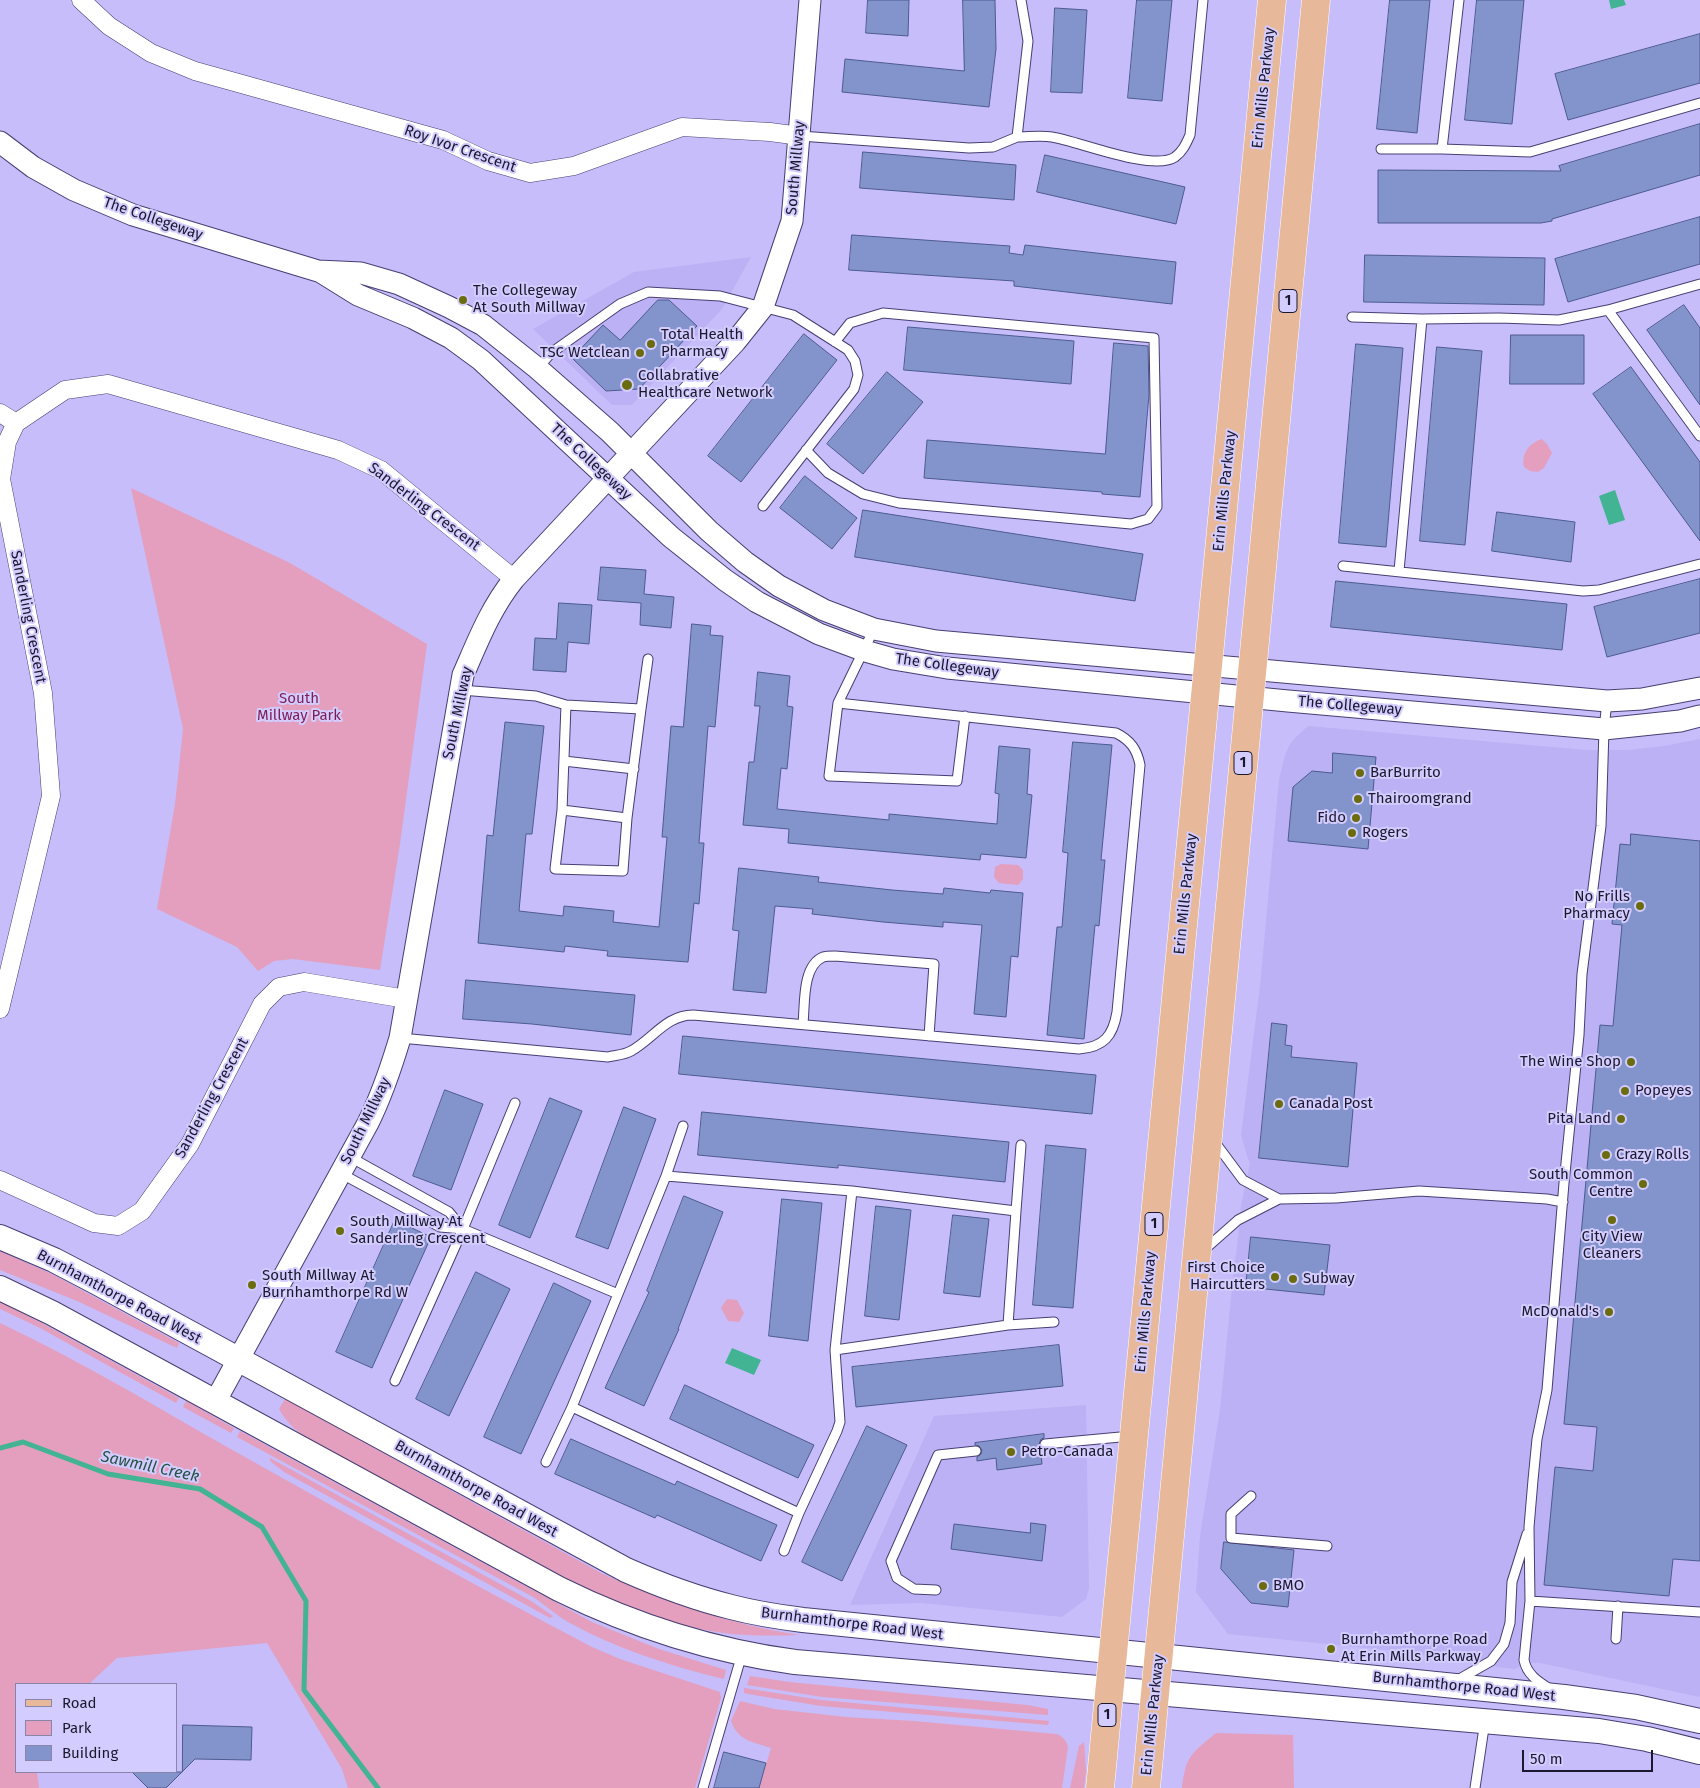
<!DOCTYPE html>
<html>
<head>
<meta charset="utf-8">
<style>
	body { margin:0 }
	#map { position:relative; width:1700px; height:1788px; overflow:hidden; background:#c7bdfb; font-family:"Fira Sans",sans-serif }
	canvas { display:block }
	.legend { position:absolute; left:15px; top:1683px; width:162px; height:90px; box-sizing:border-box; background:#d3ccfe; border:1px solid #8984aa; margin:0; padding:6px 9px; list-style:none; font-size:15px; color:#1b172d }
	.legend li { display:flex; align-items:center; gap:10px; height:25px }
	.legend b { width:25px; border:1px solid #8984aa }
	.scale { position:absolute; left:1522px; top:1750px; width:131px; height:22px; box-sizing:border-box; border:2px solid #1b172d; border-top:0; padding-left:6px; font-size:15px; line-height:18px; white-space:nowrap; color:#1b172d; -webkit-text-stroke:4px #d3ccfe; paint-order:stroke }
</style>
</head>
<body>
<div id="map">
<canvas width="1700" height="1788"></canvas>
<ul class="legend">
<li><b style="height:6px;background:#e8b89a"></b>Road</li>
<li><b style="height:14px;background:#e39fbd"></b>Park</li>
<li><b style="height:14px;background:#8394cd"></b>Building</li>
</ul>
<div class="scale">50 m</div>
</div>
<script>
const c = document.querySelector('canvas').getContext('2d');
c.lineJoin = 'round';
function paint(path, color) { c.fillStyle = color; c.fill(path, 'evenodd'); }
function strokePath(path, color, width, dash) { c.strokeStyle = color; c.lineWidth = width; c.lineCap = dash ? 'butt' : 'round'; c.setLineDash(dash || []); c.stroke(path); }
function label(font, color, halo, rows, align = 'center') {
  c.font = font + ' "Fira Sans",sans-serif'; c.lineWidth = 4; c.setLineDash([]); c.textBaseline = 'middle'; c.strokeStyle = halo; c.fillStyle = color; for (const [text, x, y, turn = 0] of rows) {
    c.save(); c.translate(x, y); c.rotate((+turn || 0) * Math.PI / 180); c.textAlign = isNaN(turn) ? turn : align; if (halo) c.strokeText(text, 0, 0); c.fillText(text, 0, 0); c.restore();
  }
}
const built = new Path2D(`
	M751,257l-29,52 -90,96h-20l-79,-76 101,-57z
	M1308,726l279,24h42l35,-4 36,-7v958l-160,-34h-9l-17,6 -17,-2 -24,-9 -18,2 -58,-9 -169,-17 -32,-42 4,-56 20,-126 14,-143 3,-19 4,-42 9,-43 -3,-7 -6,-21 19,-149 19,-206 5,-21 4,-11 5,-8z
	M1086,1405l3,183 -3,11 -24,18 -141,-14 -71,2 84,-189z`);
const green = new Path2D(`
	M1542,439l5,5 5,9 -8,15 -6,4 -8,-1 -6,-4c-3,-13 5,-24 18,-28z
	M131,488l159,75 137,81 -27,200 -20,126 -87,-11 -19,2 -16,10 -21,-24 -80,-38 18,-105 8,-75z
	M1001,864l17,1 5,5v9l-5,6 -19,-2 -5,-6 1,-10z
	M0,1251l52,23 127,69 -2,5 -100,-47 -77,-31z
	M727,1299l10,1 7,13 -5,9 -11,-1 -7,-13z
	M0,1302l42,21 137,75 -3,5 -136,-75 -40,-19z
	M0,1323c81,38 158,85 236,129 118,66 236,132 356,195l28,12 100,33 1,6 -26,90h-347l-6,-19 -75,-126 -150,15 -28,26h-73v88h21l2,16h-39z
	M285,1399l318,175c67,30 124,49 196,61 -25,1 -51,1 -76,-2 -58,-8 -114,-33 -166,-59l-247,-134c-14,-9 -23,-17 -31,-31z
	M186,1401l48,27 -3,5 -48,-26z
	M240,1431l352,191 67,27 67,21 -2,9c-54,-13 -107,-30 -156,-57 -12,-7 -23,-17 -35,-25l-296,-160z
	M270,1458l261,143 22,15 -3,2 -266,-146 -14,-11z
	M750,1676l39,6 238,23 21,4v6l-226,-18 -75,-12z
	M744,1688l77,12 228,21 -1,4 -227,-19 -73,-12 -4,-1z
	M740,1701l34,8 72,8 68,4 142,13c7,2 10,6 12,13l-6,41h-303l12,-40c-18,-6 -33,-7 -40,-27z
	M1216,1733l77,2 1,53h-112c4,-33 9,-34 34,-55z
	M1084,1742l2,29 -2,17h-14l9,-42z`);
const water = new Path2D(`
	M1609,0h15l2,5 -15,4z
	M1615,490l10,30 -16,5 -10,-29z
	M732,1348l29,12 -7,15 -29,-12z`);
const stream = new Path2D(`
	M0,1448l23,-6 85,32 92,15 62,38 44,74 -2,89 74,98`);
const building = new Path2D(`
	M868,0h41l-1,36 -42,-3z
	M963,0h32l1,49 -7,58 -147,-15 3,-33 119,12z
	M1137,0h35l-10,101 -34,-3z
	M1390,0h40l-13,133 -40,-4z
	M1477,0h47l-12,124 -47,-4z
	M1055,8l32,2 -5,83 -31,-1z
	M1700,34v49l-132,37 -13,-46z
	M1700,124v51l-148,44v2l-11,2h-163v-53l183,1 -2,-5z
	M863,152l153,13 -2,35 -154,-12z
	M1045,155l140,32 -9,37 -139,-32z
	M1700,217v47l-132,38 -13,-43z
	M852,235l158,11 -1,7 14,2 2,-10 151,17 -4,42 -158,-18v-5l-165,-11z
	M1365,255l180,3 -1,47 -180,-3z
	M658,300h11l28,26 -58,63 -33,2 -34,-33 31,-33 17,15z
	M1684,305l16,23v77l-53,-75z
	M908,327l166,14 -3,43 -167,-14z
	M804,334l33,26 -96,122 -33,-26z
	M1511,335h73v49h-74z
	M1114,343l34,3 1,49 -9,102 -38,-3v-2l-178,-14 3,-38 178,14z
	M1356,344l47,4 -17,199 -47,-4z
	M1437,347l45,4 -17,194 -45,-4z
	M1631,367l69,95v79l-107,-147z
	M887,372l36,30 -60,72 -36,-30z
	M805,476l52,42 -25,31 -52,-41z
	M863,510l280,44 -8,47 -280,-44z
	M1497,512l78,10 -4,40 -79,-11z
	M601,567l45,3 -2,24 30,3 -3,31 -31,-3 1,-22 -43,-3z
	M1700,579v54l-93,24 -13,-50z
	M1336,581l231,23 -5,46 -231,-23z
	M559,603l33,2 -3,39 -21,-2 -2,30 -33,-2 2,-32 21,1z
	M692,624l19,2 -1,9 13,1 -8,91 -7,-1 -9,117h5l-5,61 -5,-1 -6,59 -81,-6 1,-5 -43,-5 -1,6 -86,-9 9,-108 6,1 12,-114 39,4 -12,108h-6l-7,77 44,5 1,-10 50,5 -1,11 46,5 8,-90h-5l9,-111 12,1z
	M758,672l32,4 -3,30 6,1 -6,62 -6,-1 -4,41 112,11v-6l108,10 2,-30 -4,-1 4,-47 31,3 -3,45 5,1 -6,63 -45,-4 -1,6 -192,-17 1,-14 -46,-4 6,-63h5l6,-56h-5z
	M1073,742l39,3 -11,115h4l-6,66 -4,-1 -11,114 -37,-4 10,-108h5l6,-74 -5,-1z
	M1333,753l43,4 -8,92 -80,-8 5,-54 19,-16 20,2z
	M1631,834l69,7v720l-27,-2 -4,37 -125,-11 11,-118 38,4 4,-44 -33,-3 36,-399 13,1 9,-101 -10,-1 8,-80 10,1z
	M739,868l80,9 -1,5 74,8 51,4 1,-6 46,5 1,-3 32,3 -5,64 -7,-1 -5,61 -32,-3 8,-89 -39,-3v5l-60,-5 -71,-8 1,-5 -38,-3 -9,87 -33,-3 6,-59 -6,-1z
	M466,980l169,15 -4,40 -99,-11 -69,-5z
	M1272,1023l15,2 -2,20 7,1 -1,11 66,6 -9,104 -89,-9z
	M683,1036l413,39 -4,39 -413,-40z
	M445,1090l38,14 -32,86 -38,-14z
	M550,1098l32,13 -52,127 -31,-13z
	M624,1107l32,12 -48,130 -32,-12z
	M702,1112l307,30 -4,40 -167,-17v3l-140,-13z
	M1046,1145l40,4 -13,159 -40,-3z
	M684,1196l39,16 -45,117h1l-35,77 -39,-18 44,-96 -2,-1z
	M782,1199l40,4 -14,138 -39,-5z
	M876,1206l35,4 -12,110 -34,-4z
	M953,1215l36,4 -9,78 -36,-4z
	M395,1220l36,17 -59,131 -36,-16z
	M1251,1237l79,8 -6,50 -78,-8z
	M476,1272l34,17 -61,127 -33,-17z
	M554,1283l37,18 -70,153 -37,-17z
	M1059,1345l4,41 -207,21 -4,-40z
	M685,1385l129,60 -16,33 -128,-59z
	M867,1426l40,19 -65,136 -40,-19z
	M1044,1434v4l-3,1 -2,5 1,4 6,2v4h-5l1,10 -45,6 -1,-12 -19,3v-4l4,-3 1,-4 -3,-4 -4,-1v-2z
	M571,1439l104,46 2,-4 100,44 -16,36 -104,-46 -2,3 -100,-44z
	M1031,1523l15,2 -4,36 -91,-12 3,-25 76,9z
	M1224,1542l70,8 -6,57 -37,-4 -30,-34z
	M183,1725l69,2 -1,33 -56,-1 -29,29h-18l-16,-16h50z
	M724,1752l42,11 -7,25h-45z`);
const service = new Path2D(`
	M1459,0l-17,149 88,3 170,-49
	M800,136l169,12 24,-1 24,-10 11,-96 -7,-41
	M1017,137c11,0 24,-2 35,0 26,4 101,35 123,20 8,-6 11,-13 15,-22l13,-135
	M1381,149h61
	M1608,310l92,-26
	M1352,317l70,2 77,-1 60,2 49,-10 92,126
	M538,368l13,-15 69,-49 28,-12 72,4 73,19 55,35 7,11 3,14 -4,14 -91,117
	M806,450l22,23 35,21 36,9 232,21 17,-5 9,-12 -3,-169 -271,-25 -33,10 -15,19
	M1343,566l240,25 16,-1 101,-26
	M1399,571l23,-252
	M461,690l75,6 30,9 75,4 -14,109 -4,53 -68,-2 7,-59 4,-105
	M838,703l-9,73 128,5 8,-65
	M641,709l7,-50
	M564,761l70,8
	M562,810l65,8
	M803,1024c2,-20 -1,-58 20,-67 3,-1 8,-1 12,-1l99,8 -5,72
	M400,1038l208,19c8,-2 16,-2 23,-6 22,-12 35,-36 62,-36l386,34c25,-2 34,-13 38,-37l23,-247c-3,-16 -10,-25 -24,-32l-278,-30 36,-74
	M1214,1141l29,39 36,19
	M350,1157l99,55 14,17
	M340,1173l100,54 23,2 155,65 -46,113 227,106 38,-82 3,-9 -5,-72 17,-159 -186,-15 -48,118
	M666,1176l17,-50
	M1016,1211l5,-66
	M1204,1250l34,-30 41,-21 57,-1 83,-7 128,8 16,3
	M1008,1325l46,-3
	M835,1350l173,-25 8,-114 -164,-20
	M395,1381l68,-152 52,-126
	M1045,1444l86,-8
	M546,1462l26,-55
	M1251,1496l-20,18v24l96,8
	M784,1551l15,-38
	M936,1590l-22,-1 -17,-11 -6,-17 47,-106 38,-4
	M1530,1601l170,11
	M1616,1639l2,-33
	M1456,1681l35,-20 13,-17 6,-21 2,-41 15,-48
	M1550,1689c-11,-7 -23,-14 -26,-29l6,-59 -1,-74 4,-47 4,-41 10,-49 17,-207 15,-148 3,-61 19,-148 3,-97 3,-28
	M703,1788l39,-134
	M1475,1788l10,-67`);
const minor = new Path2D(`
	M81,0l28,26 42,27 44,18 248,69 45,21 42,12 44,-7 108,-39 88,5 30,4
	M0,413l16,10
	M0,1009l51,-213 -8,-103 -42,-214 6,-37 9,-19 49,-33 43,-6 230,66 43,20 133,109
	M0,1180l94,43 24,3 24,-15 48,-67 72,-140 17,-17 25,-5 102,17`);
const tertiary = new Path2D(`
	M0,142l33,25 41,23 59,25 185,56 43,2 38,11 50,23 34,18 54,43 73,64 99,99 36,31 34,24 45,24 50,19 62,12 671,60 35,-2 58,-11
	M321,272l37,23 55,23 38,20 30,22 190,177 54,43 32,22 62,32 46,17 28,8 54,9 341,33 316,28 76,-8 20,-5
	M215,1402l153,-279c14,-28 23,-55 32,-85l63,-363c15,-34 27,-66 51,-96l221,-237 28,-35 29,-86 18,-221`);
const secondary = new Path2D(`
	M0,1237l54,23 42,22 530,288c34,15 69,28 105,37 23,6 48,10 72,13l761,77 72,10 64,14
	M0,1288l52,25 507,276c75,37 154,62 236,73l804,69 48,8 53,13`);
const primary = new Path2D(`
	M1100,1788l172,-1788
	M1146,1788l170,-1788`);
const markers = [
	[463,300,5,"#6a6c0e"],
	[651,344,5,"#6a6c0e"],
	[640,353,5,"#6a6c0e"],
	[627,385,6,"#6a6c0e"],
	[1360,773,5,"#6a6c0e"],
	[1358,799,5,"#6a6c0e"],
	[1356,818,5,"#6a6c0e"],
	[1352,833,5,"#6a6c0e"],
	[1640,906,5,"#6a6c0e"],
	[1631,1062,5,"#6a6c0e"],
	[1625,1091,5,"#6a6c0e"],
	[1279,1104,5,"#6a6c0e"],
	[1621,1119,5,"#6a6c0e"],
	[1606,1155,5,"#6a6c0e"],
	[1643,1184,5,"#6a6c0e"],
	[1612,1220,5,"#6a6c0e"],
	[340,1231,5,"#6a6c0e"],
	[1275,1277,5,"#6a6c0e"],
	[1293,1279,5,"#6a6c0e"],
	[252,1285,5,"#6a6c0e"],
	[1609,1312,5,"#6a6c0e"],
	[1011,1452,5,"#6a6c0e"],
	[1263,1586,5,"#6a6c0e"],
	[1331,1649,5,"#6a6c0e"]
];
const shields = [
	[1288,301,18],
	[1243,763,18],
	[1154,1224,18],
	[1107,1715,18]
];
const shieldNames = [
	["1",1288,301],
	["1",1243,763],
	["1",1154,1224],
	["1",1107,1715]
];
const streetNames = [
	["Erin Mills Parkway",1264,88,-84],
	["Roy Ivor Crescent",460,149,19],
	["South Millway",796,168,-85],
	["The Collegeway",153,219,19],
	["The Collegeway",591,462,43],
	["Erin Mills Parkway",1225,491,-84],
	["Sanderling Crescent",424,507,37],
	["Sanderling Crescent",28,617,79],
	["The Collegeway",947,666,8],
	["The Collegeway",1350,706,5],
	["South Millway",458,713,-78],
	["Erin Mills Parkway",1186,894,-84],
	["Sanderling Crescent",212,1098,-61],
	["South Millway",366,1121,-64],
	["Burnhamthorpe Road West",119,1297,28],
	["Erin Mills Parkway",1146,1312,-85],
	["Burnhamthorpe Road West",476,1489,29],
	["Burnhamthorpe Road West",852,1624,7],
	["Burnhamthorpe Road West",1464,1687,6],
	["Erin Mills Parkway",1153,1715,-84]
];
const poiNames = [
	["The Collegeway",473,291],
	["At South Millway",473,308],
	["Total Health",661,335],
	["Pharmacy",661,352],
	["TSC Wetclean",630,353,"right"],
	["Collabrative",638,376],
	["Healthcare Network",638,393],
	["BarBurrito",1370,773],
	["Thairoomgrand",1368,799],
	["Fido",1346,818,"right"],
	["Rogers",1362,833],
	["No Frills",1630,897,"right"],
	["Pharmacy",1630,914,"right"],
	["The Wine Shop",1621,1062,"right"],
	["Popeyes",1635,1091],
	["Canada Post",1289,1104],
	["Pita Land",1611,1119,"right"],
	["Crazy Rolls",1616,1155],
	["South Common",1633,1175,"right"],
	["Centre",1633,1192,"right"],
	["South Millway At",350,1222],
	["Sanderling Crescent",350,1239],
	["City View",1612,1237,"center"],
	["Cleaners",1612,1254,"center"],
	["First Choice",1265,1268,"right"],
	["Haircutters",1265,1285,"right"],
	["South Millway At",262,1276],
	["Burnhamthorpe Rd W",262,1293],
	["Subway",1303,1279],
	["McDonald's",1599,1312,"right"],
	["Petro-Canada",1021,1452],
	["BMO",1273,1586],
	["Burnhamthorpe Road",1341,1640],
	["At Erin Mills Parkway",1341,1657]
];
const parkNames = [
	["South",299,699],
	["Millway Park",299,716]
];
const waterNames = [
	["Sawmill Creek",150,1467,12]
];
paint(built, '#bbb1f4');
paint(green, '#e39fbd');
paint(water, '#42b393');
strokePath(stream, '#42b393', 5);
paint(building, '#8394cd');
strokePath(building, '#4d5b8f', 1);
strokePath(service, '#483e72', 11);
strokePath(minor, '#483e72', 19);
strokePath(tertiary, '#483e72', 23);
strokePath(secondary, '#483e72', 26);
strokePath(primary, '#fff', 29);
strokePath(service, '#fff', 9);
strokePath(minor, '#fff', 18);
strokePath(tertiary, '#fff', 21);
strokePath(secondary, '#fff', 24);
strokePath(primary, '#e8b89a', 28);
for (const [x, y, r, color] of markers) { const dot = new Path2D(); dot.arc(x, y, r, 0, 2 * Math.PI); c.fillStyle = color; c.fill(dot); strokePath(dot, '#d3ccfe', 2); }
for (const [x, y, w] of shields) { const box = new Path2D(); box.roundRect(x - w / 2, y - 11.5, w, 23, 4); c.fillStyle = '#d3ccfe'; c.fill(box); strokePath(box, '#1b172d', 1); }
label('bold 14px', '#1b172d', null, shieldNames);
label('15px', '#1b172d', '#d3ccfe', streetNames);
label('15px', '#1b172d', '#d3ccfe', poiNames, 'left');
label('15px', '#7f1d53', '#d3ccfe', parkNames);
label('italic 16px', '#265446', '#d3ccfe', waterNames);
</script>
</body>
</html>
